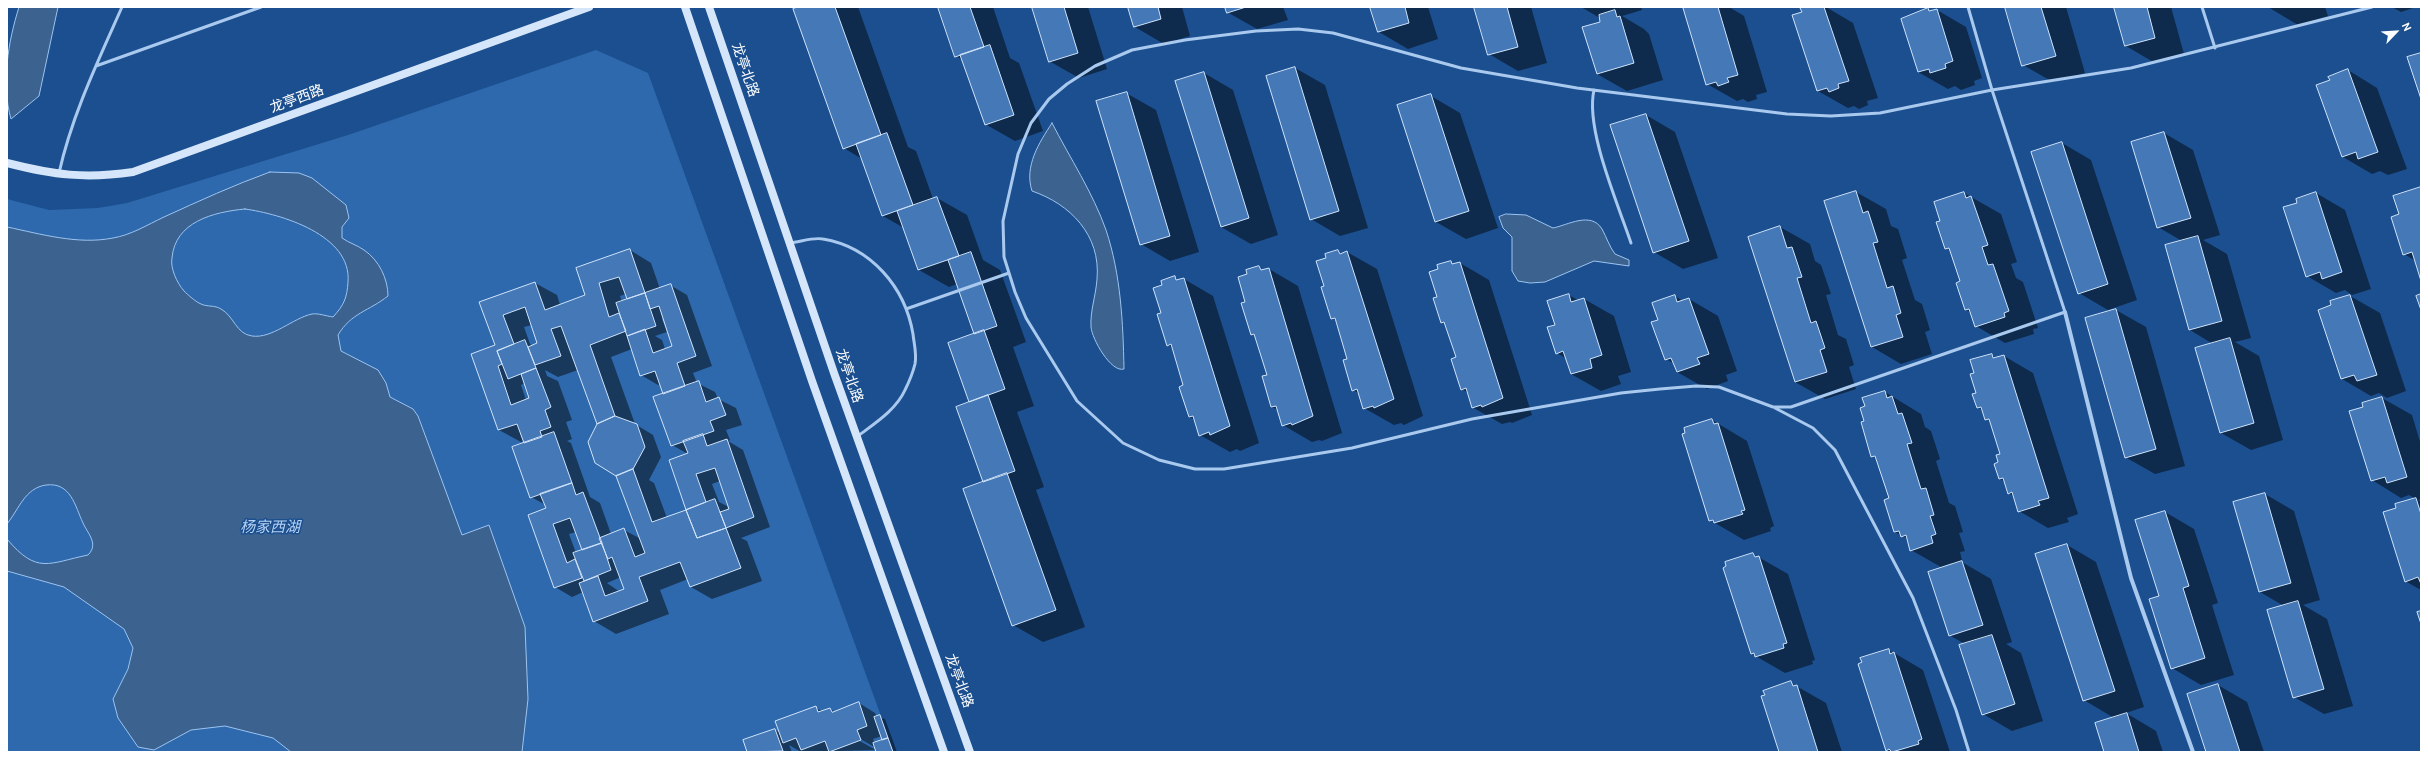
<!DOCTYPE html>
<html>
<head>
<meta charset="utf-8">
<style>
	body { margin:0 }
	#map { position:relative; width:2428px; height:759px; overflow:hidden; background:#1b4f8f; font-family:Cabin,sans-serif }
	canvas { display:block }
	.frame { position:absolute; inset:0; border:8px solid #fff; pointer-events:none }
	.north { position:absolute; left:2376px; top:12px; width:40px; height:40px; -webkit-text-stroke:3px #1b4f8f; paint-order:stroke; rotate:65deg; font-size:11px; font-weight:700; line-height:16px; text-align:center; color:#fff }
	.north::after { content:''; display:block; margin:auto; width:14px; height:18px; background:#fff; clip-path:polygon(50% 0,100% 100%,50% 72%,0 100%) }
</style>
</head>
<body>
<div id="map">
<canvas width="2428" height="759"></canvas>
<div class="frame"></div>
<div class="north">N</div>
</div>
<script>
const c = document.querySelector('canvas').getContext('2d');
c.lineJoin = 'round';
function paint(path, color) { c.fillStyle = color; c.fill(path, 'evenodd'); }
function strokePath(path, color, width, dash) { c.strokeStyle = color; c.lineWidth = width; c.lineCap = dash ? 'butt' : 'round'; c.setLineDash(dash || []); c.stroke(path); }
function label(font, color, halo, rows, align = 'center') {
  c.font = font + ' Cabin,"Noto Sans SC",sans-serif'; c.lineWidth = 3; c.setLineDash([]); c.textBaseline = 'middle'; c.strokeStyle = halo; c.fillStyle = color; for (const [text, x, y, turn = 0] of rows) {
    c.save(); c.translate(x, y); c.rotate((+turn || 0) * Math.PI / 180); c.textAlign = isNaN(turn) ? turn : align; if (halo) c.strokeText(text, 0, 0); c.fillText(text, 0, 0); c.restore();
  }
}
const green = new Path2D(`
	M596,50l52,23 246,679h-887v-553l42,11 49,-2 29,-5 221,-68z`);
const water = new Path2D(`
	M19,7h39l-19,89 -28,23c-10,-35 -3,-77 8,-112z
	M1052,123c18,35 41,70 54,107 15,45 17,93 18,139 -13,4 -32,-30 -33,-42 -1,-16 5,-32 6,-48 4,-44 -27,-75 -65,-88 -8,-25 7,-48 20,-68z
	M270,172l29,1 13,5 34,27 3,13 -7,9v11c7,5 15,7 22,12 15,10 24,29 24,46 -19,15 -37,17 -50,39l3,16 37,19 8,13 4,14 23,12 5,7 44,119 27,-10 36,102 3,72 -6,53h-231l-18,-14 -48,-12 -34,4 -37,20 -16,-3 -20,-29 -5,-19 15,-30 5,-21 -9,-19 -60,-42 -57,-16v-32c30,36 42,24 81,16 11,-11 0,-21 -5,-32 -8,-17 -12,-41 -37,-38 -21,3 -27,24 -39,39v-297c34,7 71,18 106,11 18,-3 34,-13 51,-21 35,-16 70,-32 106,-45zM245,209c36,5 107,26 103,73 -1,16 -4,23 -15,35 -7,-1 -15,-4 -21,-3 -19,4 -40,25 -60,22 -16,-2 -18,-20 -31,-27 -6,-4 -14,-2 -20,-5 -5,-2 -13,-9 -17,-13 -7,-8 -14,-23 -12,-33 3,-36 41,-46 73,-49z
	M1506,214l20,1 27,13c15,-3 38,-17 49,1 5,9 7,17 13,25l14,6v6l-35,-5 -49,21 -15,1 -12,-2 -6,-10v-34l-9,-9 -4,-11z`);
const shadow = new Path2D(`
	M793,7h65l50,140 8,4 17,48 4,-1 30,17 16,45 17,10 26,72 -13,5 21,59 -17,6 27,75 -8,3 49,137 -42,15 -30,-17 -43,-223 -21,-58 26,-10 -18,-50 -8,3 -30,-17 -15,-42 -21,-12 -21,-57 -18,-11z
	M939,7h54l17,51 9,5 24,68 -28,10 -30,-17 -22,-64 -7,-4z
	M1033,7h55l19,62 -28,9 -30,-17z
	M1129,7h53l8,29 -26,8 -29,-17z
	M1226,7h57l5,13 -31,9 -30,-17z
	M1371,7h57l10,32 -30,10 -29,-17z
	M1475,7h56l16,56 -29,8 -29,-17z
	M1581,7h60l1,3 -20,6 22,13 5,5 14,46 -36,11 -30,-17 5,-52 -2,-4z
	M1688,7h41l15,9 23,76 -11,3 1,4 -9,3 -5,-3 -6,2 -30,-17 -23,-76z
	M1806,7h20l27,16 25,75 -11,3 1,4 -9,4 -5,-3 -6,2 -30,-17 -25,-75 10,-4z
	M2006,7h60l19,66 -32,9 -30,-17z
	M2115,7h56l13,47 -29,9 -29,-17z
	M2268,7h57l3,9 -30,9z
	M2392,7h24l-15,5z
	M1927,9l4,2 6,-1 29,17 16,51 -8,3 1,4 -14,5 -6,-4 -7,3 -30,-17z
	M1295,68l30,17 43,143 -28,8 -29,-17z
	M2348,70l29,18 30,81 -19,6 -8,-4 -8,3 -29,-17 -12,-76z
	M1204,73l29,17 45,145 -27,9 -30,-17z
	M1126,93l30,17 43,142 -29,9 -29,-17z
	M1431,96l29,17 38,115 -32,11 -30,-17 -38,-116z
	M1646,115l29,17 43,126 -35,11 -29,-17z
	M2164,133l29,17 27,85 -17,5 24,14 24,84 -16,4 24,14 24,84 -32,10 -30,-17 -8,-89 -23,-14 -8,-89 -24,-14z
	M2062,143l29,17 46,140 -29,10 -29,-17z
	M2421,188v90l-5,-17 -12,-7 -3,-39z
	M1856,192l30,17 5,17 7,3 9,29 -5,2 13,40 7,4 8,26 -5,2 7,22 -31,10 -29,-17z
	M1964,193l37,21 16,48 -6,2 5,14 7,4 15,46 -5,1 1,5 -29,9 -29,-17 -5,-13 -6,-4 -4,-27 -10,-31 -5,-3 -5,-26z
	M2316,193l29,17 26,79 -19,6 -7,-5 -9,3 -29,-17 -9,-73z
	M1780,227l30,17 5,17 6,4 10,29 -5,1 12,40 8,4 8,26 -5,2 7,22 -31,10 -30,-17z
	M630,250l21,13 9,26 10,-4 17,10 25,71 -19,7 4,10 18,9 3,7 18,9 6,17 -16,5 4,10 -2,1 15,9 27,77 -29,11 6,3 15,40 -50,18 -21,-12 -3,-8 -28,11 9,24 -53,20 -22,-13 -11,-29 -11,5 -17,-10 -8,-78 -1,-4 -15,-8 -7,-56 -3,1 -22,-12 -27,-75 24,-9 -15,-44 54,-19 22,12 3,10 26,-10zM626,294l2,6 -6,2 -2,-6zM664,318l10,28 -9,3 -3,-9 -7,-4 12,-4 -5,-13zM532,325l7,18 -6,3 -3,-2 -6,-17zM632,349l9,26 17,10 3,-1 11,61 16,9 -18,6 18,50 -21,8 -13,-35 -5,-3 12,-23 -8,-22 -18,-11 -24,-67zM545,370l13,7 20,-7 63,169 -17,-9 -13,4 -11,-31 -10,-6 -19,-54 -4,-2 5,-2 -6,-17 6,-2 -14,-39 -11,-5zM525,383l6,15 -5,2 -5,-15zM720,481l11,28 -3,1 -1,-4 -8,-4 -7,-18zM576,532l7,19 -7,2 -7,-19zM621,577l5,13 -6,2 -13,-9z
	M1338,251l5,3 4,-2 30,17 46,147 -19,9 -3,-2 -7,2 -30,-17 -4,-14 -7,-4 -4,-30 -12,-39 -5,-3 -6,-31 2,-28z
	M1450,262l5,3 5,-2 29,17 43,135 -20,8 -2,-1 -8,2 -30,-17 -4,-14 -6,-4 -5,-31 -11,-33 -4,-3 -4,-24 2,-29z
	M1259,268l5,2 5,-1 29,17 44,147 -20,8 -3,-1 -7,2 -29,-17 -5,-15 -6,-3 -4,-31 -12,-39 -4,-3 -6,-31 2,-28z
	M1175,278l4,2 5,-1 29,17 46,147 -19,8 -3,-2 -7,3 -30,-17 -4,-15 -7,-3 -4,-31 -12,-38 -5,-3 -6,-31 2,-29z
	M1569,295l10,6 5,-2 30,17 17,56 -13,4 3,8 -20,7 -30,-17 -4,-15 -10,-6 -1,-28z
	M1675,296l8,5 6,-2 29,17 19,55 -11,4 2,6 -21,8 -30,-17 -2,-8 -9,-5 -7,-39z
	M2350,296l30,17 26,78 -19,7 -8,-5 -8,3 -29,-17 -10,-77z
	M2116,310l30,17 39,139 -30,8 -30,-17 -39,-139z
	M1991,355l6,3 7,-2 29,17 45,141 -11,4 2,4 -21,6 -29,-17 -5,-15 -6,-3 -3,-11 -5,-3 1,-25 -10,-32 -5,-3 -4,-9 -5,-3 -2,-33z
	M1885,392l36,22 4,13 6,4 9,28 -4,2 13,42 6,3 8,26 -4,1 6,18 -5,1 2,8 -2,1 31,18 21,63 -6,2 15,9 22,68 -31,10 -29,-17 -18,-70 -16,-9 3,-72 -11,4 -30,-17 -3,-11 -13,-7 -5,-33 -12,-40 -6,-3 -7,-34 1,-15z
	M2382,398l30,17 9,30v54l-3,1 3,2v88l-16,-9 -7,-73 18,-9 -7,-4 -8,3 -29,-18 -7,-73z
	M1712,420l35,21 27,85 -4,2 1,3 -27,9 -34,-20z
	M2265,494l29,17 26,89 -17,5 24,14 26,87 -29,8 -30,-17 -10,-91 -24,-14z
	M2165,512l29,17 24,74 -6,2 22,70 -33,10 -29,-17 -12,-71z
	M2067,545l29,17 48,145 -18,6 30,18 7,21h-58l9,-34 -30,-18z
	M1753,554l35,20 27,86 -3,1 1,3 -28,9 -33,-19 -28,-86z
	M1889,650l34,20 27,82h-60l-3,-2z
	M1791,683l35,20 16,49h-62z
	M2218,685l29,17 17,50h-57z
	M859,703l16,10 2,4 8,2 12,33h-20l-1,-4 -19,-11 -1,2 20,11 -75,2 -12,-7 3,7h-50h6l27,-22 6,3 35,-25 6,3 8,-2 6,3zM882,736l1,5 -8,3 -2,-5z`);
const building = new Path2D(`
	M798,7h37l46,128 -38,14 -50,-140z
	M938,7h32l14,40 -29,10z
	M1032,7h32l14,46 -29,9z
	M1128,7h30l3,12 -27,8z
	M1225,7h21l-19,6z
	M1370,7h35l4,16 -31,9z
	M1474,7h33l11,40 -30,8z
	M1718,7l20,68 -11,3 2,4 -11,4 -2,-4 -10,3 -23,-77z
	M1824,7l25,74 -11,3 1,4 -10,4 -2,-4 -10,3 -25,-76 10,-3 -2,-4 3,-1z
	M2005,7h36l15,49 -34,10z
	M2114,7h33l8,31 -30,8z
	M1928,8l1,3 8,-2 16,52 -8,3 1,4 -16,5 -1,-4 -11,3 -17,-53z
	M1615,10l2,7 3,-1 14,47 -37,11 -15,-47 18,-5 -1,-7z
	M990,45l24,70 -29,10 -25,-70z
	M2421,53v46l-14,-42z
	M1295,67l44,144 -29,9 -44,-144z
	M2348,69l30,83 -20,7 -2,-7 -14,5 -26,-72 14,-5 -2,-3z
	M1204,72l45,146 -28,9 -46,-146z
	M1127,92l43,144 -30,9 -44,-144z
	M1431,94l38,117 -34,11 -38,-117z
	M1646,114l43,127 -36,12 -43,-128z
	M2164,132l27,86 -34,10 -26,-86z
	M887,133l26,72 -31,11 -26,-72z
	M2062,142l46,142 -30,10 -47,-142z
	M2421,187v94l-9,-29 -9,3 -12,-38 8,-3 -6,-18z
	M1856,191l7,22 5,-2 10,31 -5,1 14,45 6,-2 8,27 -5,2 7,22 -32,10 -47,-146z
	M1964,192l2,6 5,-2 17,49 -6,2 6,18 5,-1 16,47 -5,2 1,4 -30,10 -6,-18 -4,1 -9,-27 4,-2 -11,-33 -4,1 -9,-27 4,-1 -6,-19z
	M2316,192l26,80 -20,7 -2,-7 -14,5 -23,-70 14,-4 -1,-4z
	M937,197l22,59 -41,14 -21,-59z
	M1780,226l7,22 5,-1 10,30 -5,1 14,45 5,-2 9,27 -5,2 7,22 -32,10 -47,-145z
	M2198,236l24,85 -33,9 -24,-85z
	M630,249l15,44 -18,6 -8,-22 -20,6 10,34 10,-4 7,18 -36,14 25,71 -18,8 -36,-98 -10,3 10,27 -26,9 -7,-18 9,-4 -12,-36 -22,8 11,29 -17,7 5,13 -4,2 13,39 18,-7 -8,-24 15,-6 15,39 -6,3 6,17 -11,4 2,6 -18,6 -7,-19 -19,6 -27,-76 24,-9 -16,-43 56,-20 10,28 40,-15 -9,-27z
	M1338,250l2,4 7,-3 47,148 -20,9 -1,-2 -10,3 -6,-20 -5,2 -9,-31 4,-1 -12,-41 -4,1 -10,-32 3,-1 -8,-25 10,-3 -1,-4z
	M971,252l26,74 -23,8 -26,-74z
	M1451,261l1,3 8,-2 43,136 -21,9 -1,-2 -9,3 -6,-20 -5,2 -10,-31 5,-2 -12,-35 -3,1 -8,-25 4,-1 -8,-25 9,-3 -1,-4z
	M1259,266l2,4 8,-2 44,148 -21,9 -1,-2 -9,3 -6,-20 -5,1 -9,-31 5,-1 -13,-41 -3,1 -10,-32 4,-1 -7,-25 9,-3 -1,-4z
	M1175,276l1,4 8,-2 46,148 -20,9 -1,-3 -10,4 -6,-20 -4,1 -10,-30 4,-2 -12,-41 -4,2 -10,-32 4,-1 -8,-25 9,-3 -1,-4z
	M671,284l25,72 -19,7 8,23 -22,8 -8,-23 -15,5 -13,-40 18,-7 8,24 19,-7 -13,-40 -9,3 -5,-16z
	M645,293l11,33 -29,10 -11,-33z
	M1569,294l2,8 13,-4 18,57 -12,4 2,9 -21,6 -8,-23 -7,3 -9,-27 8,-2 -8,-24z
	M2421,294v16l-5,-14z
	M1675,295l2,7 12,-4 20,56 -12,4 3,6 -23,8 -6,-14 -6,2 -14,-38 7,-2 -6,-17z
	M2350,295l27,80 -20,6 -3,-6 -13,4 -23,-69 13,-5 -1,-4z
	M2116,309l40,140 -31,9 -40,-140z
	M984,330l21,59 -36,13 -21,-59z
	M2230,338l24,85 -34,10 -25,-85z
	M525,340l11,28 -28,11 -11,-28z
	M1992,354l1,4 11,-3 45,143 -11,3 2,4 -22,7 -6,-20 -4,2 -5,-16 -4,1 -5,-15 4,-2 -2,-7 4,-1 -11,-35 -4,1 -4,-13 -4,1 -5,-14 4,-1 -6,-19 4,-1 -4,-13z
	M699,381l7,21 13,-5 7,18 -16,6 4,10 -43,15 -18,-49z
	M1885,391l2,7 5,-2 6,18 4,-1 10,30 -5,1 14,45 5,-1 8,27 -4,1 6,18 -5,2 2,7 -23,8 -4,-16 -5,2 -2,-6 -5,1 -10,-32 5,-2 -14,-42 -4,1 -10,-35 3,-1 -4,-13 5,-2 -3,-8z
	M988,395l27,76 -32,11 -27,-75z
	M2382,397l25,80 -20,6 -2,-6 -14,4 -22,-70 14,-4 -1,-4z
	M615,416l22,8 8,23 -12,22 -17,7 -21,-13 -7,-21 9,-18z
	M1712,419l2,5 4,-1 27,87 -4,1 2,3 -29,9 -1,-3 -4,1 -27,-87 3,-1 -1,-5z
	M554,432l18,51 -42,15 -18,-51z
	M703,434l4,12 20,-7 27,78 -28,11 -6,-16 9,-3 -14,-41 -19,6 10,28 -20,8 -17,-50 19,-7 -5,-12z
	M633,469l19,53 34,-12 11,28 29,-10 15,40 -51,19 -10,-25 -41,15 9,24 -55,21 -14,-39 19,-7 7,20 19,-7 -12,-32 -4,2 -9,-21 25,-10 11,29 10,-4 -29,-77z
	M1007,473l49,137 -44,16 -49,-137z
	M572,483l4,12 7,-3 19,51 -20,7 -12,-32 -17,6 14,39 8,-4 7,19 -28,10 -26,-73 18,-7 -6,-14z
	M2265,493l26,90 -32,9 -26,-90z
	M2416,498l5,16v70l-3,-7 -13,5 -22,-70 13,-4 -1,-4z
	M715,499l11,29 -29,10 -11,-28z
	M2165,511l24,75 -6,2 22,70 -34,11 -22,-70 10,-3 -24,-76z
	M602,543l9,27 -27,11 -11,-28z
	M2067,544l48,147 -32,10 -48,-147z
	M1753,553l2,4 4,-1 28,87 -4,1 1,4 -29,9 -1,-4 -3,1 -28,-86 3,-2 -1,-4z
	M1962,561l21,64 -34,11 -21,-64z
	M2298,601l26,88 -31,9 -26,-88z
	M2421,611v13l-4,-12z
	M1992,635l23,69 -33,11 -23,-70z
	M1889,649l1,5 4,-2 28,87 -4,2 1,3 -27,8 -3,-3 -3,2 -28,-87 4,-2 -2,-4z
	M1791,681l2,5 4,-1 21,67h-39l-18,-56 4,-1 -2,-4z
	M2218,684l22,68h-34l-19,-58z
	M859,702l8,24 -10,4 4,10 -32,12 -4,-11 -24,9 -5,-12 -13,5 -8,-22 41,-15 2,6 12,-4 2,4z
	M2127,713l12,39h-35l-9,-29z
	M880,715l8,23 -6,2 -8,-23z
	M775,729l8,22 -36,1 -4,-12z
	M888,738l5,14h-17l-3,-9z`);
const lane = new Path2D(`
	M1968,7l24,83 73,222 -274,95h-18l-54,-20 -23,-1 -36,3 -39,4 -149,26 -120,29 -128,21h-29l-36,-9 -36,-17 -46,-42 -51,-83 -11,-26 -11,-35 -1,-36 15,-67 13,-31 18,-24 18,-15 28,-18 37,-16 53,-10 71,-9 42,-2 35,4 128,35 116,20 210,26 44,2 49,-3 112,-23 139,-22 241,-61
	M2202,7l13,41
	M96,66l165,-59
	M1594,90c-9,39 24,114 37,153
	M59,173c13,-58 39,-112 63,-166
	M790,243c10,-1 23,-6 33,-4 48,8 82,48 90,95 1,10 4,20 2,30 -2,8 -6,18 -10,26 -9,20 -30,33 -47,46
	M906,309l103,-36
	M1775,408l38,20 22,22 78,148 43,112 13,42`);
const street = new Path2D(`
	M2065,312l66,266 62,174`);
const secondary = new Path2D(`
	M685,7l127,374 132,371
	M709,7l125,366 136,379
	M7,163c47,12 78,16 126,9l456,-165`);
const streetNames = [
	["龙亭北路",745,70,71],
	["龙亭西路",297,99,-20],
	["龙亭北路",849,376,71],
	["龙亭北路",959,681,70]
];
const waterNames = [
	["杨家西湖",270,528]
];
paint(green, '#2e69ad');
paint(water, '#3c6290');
strokePath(water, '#9cc4f0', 1);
paint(shadow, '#0007');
paint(building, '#4478b7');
strokePath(building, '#cfe3fa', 1);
strokePath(lane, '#a9c9ee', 3);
strokePath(street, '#a9c9ee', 4);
strokePath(secondary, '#d6e6fa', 8);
label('14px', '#fff', '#1b4f8f', streetNames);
label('italic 15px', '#b5d3f5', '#1b4f8f', waterNames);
</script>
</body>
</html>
